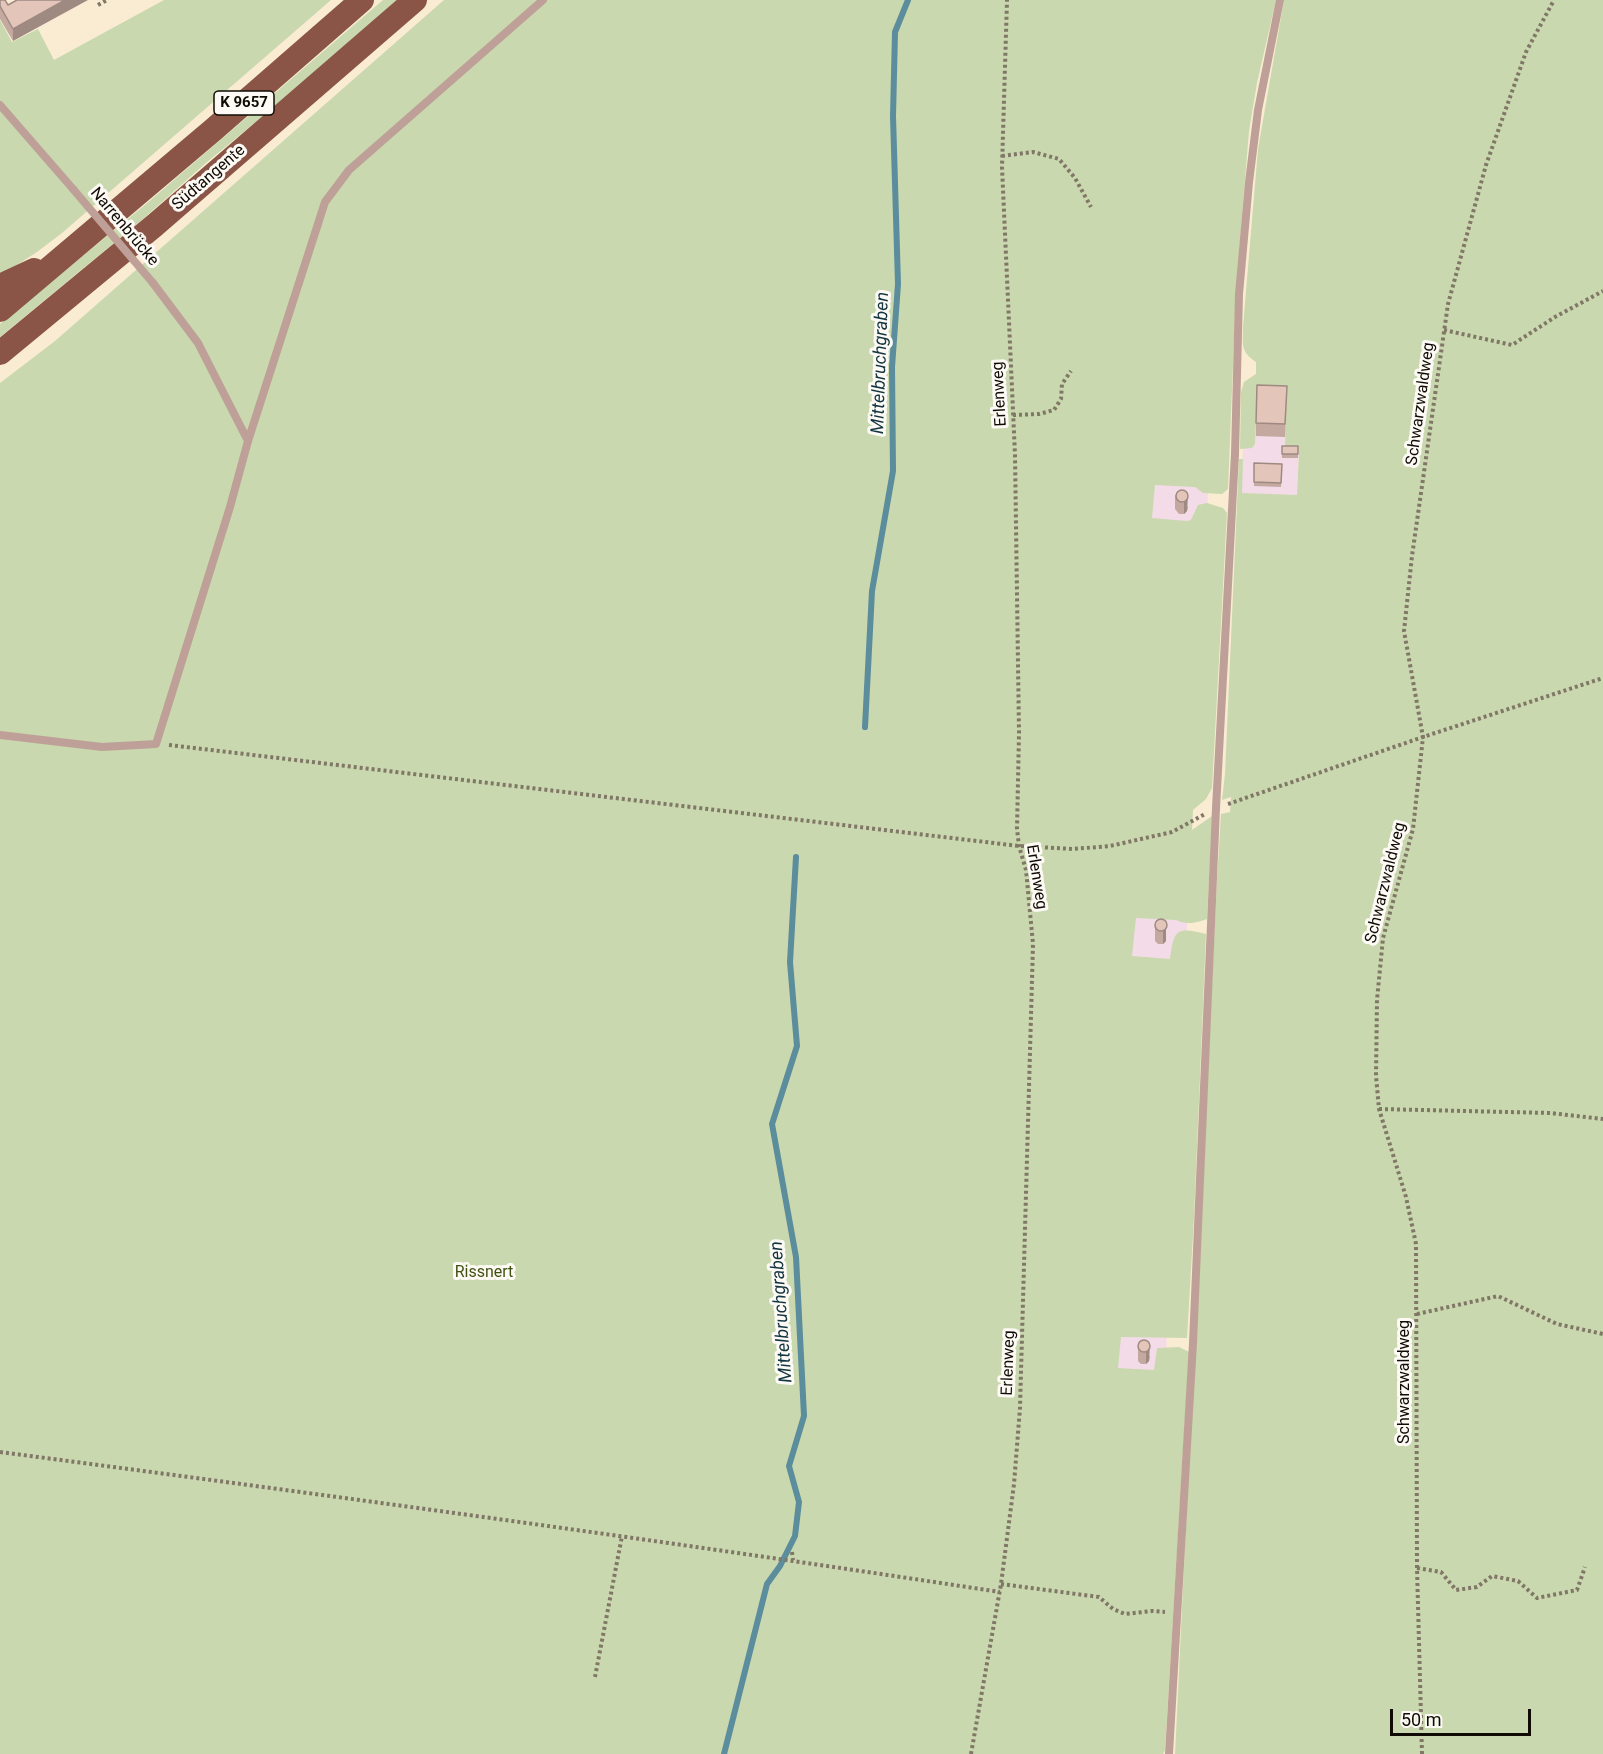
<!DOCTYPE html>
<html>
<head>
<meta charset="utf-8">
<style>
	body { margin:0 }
	#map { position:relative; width:1603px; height:1754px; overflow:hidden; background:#f9ecd2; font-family:Roboto,sans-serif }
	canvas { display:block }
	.scale { position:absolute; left:1390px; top:1709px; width:141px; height:27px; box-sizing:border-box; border:3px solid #0f0b04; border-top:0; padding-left:8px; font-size:18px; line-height:21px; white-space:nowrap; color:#0f0b04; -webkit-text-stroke:4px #fdfaf5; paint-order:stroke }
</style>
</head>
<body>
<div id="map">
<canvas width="1603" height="1754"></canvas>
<div class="scale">50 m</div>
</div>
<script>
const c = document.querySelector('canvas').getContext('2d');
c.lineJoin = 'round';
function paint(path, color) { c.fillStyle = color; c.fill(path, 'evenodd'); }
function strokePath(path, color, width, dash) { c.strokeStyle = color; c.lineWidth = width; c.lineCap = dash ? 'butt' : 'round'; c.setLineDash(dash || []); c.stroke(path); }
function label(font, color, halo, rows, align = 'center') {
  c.font = font + ' Roboto,sans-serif'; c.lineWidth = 6; c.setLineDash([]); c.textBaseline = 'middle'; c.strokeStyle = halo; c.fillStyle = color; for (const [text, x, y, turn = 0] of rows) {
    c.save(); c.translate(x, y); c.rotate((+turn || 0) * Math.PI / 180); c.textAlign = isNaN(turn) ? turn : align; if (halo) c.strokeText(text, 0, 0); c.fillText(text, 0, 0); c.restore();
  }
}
const industrial = new Path2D(`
	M1246,384l56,2 -5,110 -56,-3z
	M1132,466l77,3 -3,72 -77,-3z
	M1111,902l77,3 -3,72 -77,-3z
	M1090,1321l77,3 -2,71 -77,-3z`);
const green = new Path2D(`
	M164,0h167l-269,233 -25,19 -37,24v-256l12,22 26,-13 16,31z
	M383,0h14l-112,98 -78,64 -63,56 -144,119v-13l146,-120z
	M444,0h832l-19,83 -8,48 -13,158 -8,200 -6,5 -19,-1 -8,-6 -40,-2 -3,33 35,3 4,-1 7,-15 9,-2 16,5 4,5 -15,275 -6,11 -13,11 -1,20 20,-14 -5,103c-10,4 -21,6 -31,1l-40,-2 -4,38 38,3c4,-28 5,-33 36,-25l-12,284 -7,120 -66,-1 -3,31 36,2 3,-22 22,-1 10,5 -24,398 -2,4h-1163v-1371l55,-42z
	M1284,0h319v1754h-428l42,-874 4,-66 9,-2 1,-15 -9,3 3,-26 14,-315h4l-1,34 55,2 2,-44 -14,-1 1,-51 -29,-1 -2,46 -3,4 -12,1 1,-57 3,-10 12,-8v-12c-16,-11 -13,-17 -13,-35l15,-178z`);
const stream = new Path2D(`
	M865,727l7,-136 21,-120 -1,-104 6,-83 -5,-168 2,-84 13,-32
	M724,1754l43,-170 13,-18 15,-30 4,-34 -10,-36 15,-50 -8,-159 -24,-133 25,-78 -7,-84 6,-105`);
const path = new Path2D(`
	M98,5l9,-5
	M1002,156l31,-4 26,7 16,19 16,29
	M1444,330l68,15 43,-28 48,-26
	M1013,415l26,-1 15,-4 7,-11 1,-15 9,-13
	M169,745l850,101 54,3 37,-3 62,-14 33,-18
	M1228,804l195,-67 180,-59
	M1379,1109l171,4 53,6
	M1417,1314l81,-18 59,28 46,10
	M0,1452c334,44 667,89 1000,140
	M792,1552l1,8
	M1417,1568l24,4 15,18 21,-3 15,-11 26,5 19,17 40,-8 8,-23
	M1001,1584l98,13 14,12 12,5 27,-3 13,1
	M595,1677l27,-141
	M971,1754l30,-170 13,-100 6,-76 13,-464 -7,-74 -7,-24 -2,-17 2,-96 -4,-278 -13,-288 5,-167
	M1422,1754l-5,-186 -1,-324 -10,-47 -27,-88 -3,-33 1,-76 6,-62 30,-109 10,-92 -19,-106 8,-75 36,-252 38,-139 40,-113 28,-52`);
const service = new Path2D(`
	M0,105l73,84
	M153,283l45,60 50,98
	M0,735l102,12 54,-3 74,-237 18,-66 77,-239 24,-32 194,-170
	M1169,1754l24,-411 23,-535 19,-354 4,-160 10,-112 9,-72 22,-110`);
const trunk = new Path2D(`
	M0,286l34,-16
	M0,310l213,-180 149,-130
	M0,353l155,-128 260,-225`);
const serviceBridge = new Path2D(`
	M73,189l80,94`);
const wall = new Path2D(`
	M0,0l8,5 9,-5 -4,41 -13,-22z
	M1287,386l-2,51 -29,-1v-13z
	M1282,446h16v12h-16z
	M1254,463l28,1 -1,23 -27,-1z
	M1177,492l11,15 -1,4 -3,3h-5l-4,-5v-13z
	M1162,919l4,22 -3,3h-5l-3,-3v-17z
	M1141,1340l9,17 -1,4 -3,3h-5l-3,-3v-17z`);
const shadedWall = new Path2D(`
	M65,0h23l-75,41v-12z
	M1188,495l-1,16 -3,3v-12z
	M1166,928v13l-3,3v-13z
	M1150,1344l-1,17 -3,3v-12z`);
const building = new Path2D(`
	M0,0h5l3,5 9,-5h48l-52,29 -13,-23z
	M1257,385l30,1 -2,38 -29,-1z
	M1282,446h16v8h-16z
	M1254,463l28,1 -1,19 -27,-1z
	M1176 496a6 6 0 1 1 12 0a6 6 0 1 1-12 0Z
	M1155 925a6 6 0 1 1 12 0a6 6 0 1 1-12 0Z
	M1138 1346a6 6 0 1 1 12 0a6 6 0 1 1-12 0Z`);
const shields = [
	[244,103,60]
];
const shieldNames = [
	["K 9657",244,103]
];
const streetNames = [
	["Südtangente",209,178,-41],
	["Narrenbrücke",124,227,50],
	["Erlenweg",1000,394,-93],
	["Schwarzwaldweg",1421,404,-82],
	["Erlenweg",1036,877,81],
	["Schwarzwaldweg",1386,883,-76],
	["Erlenweg",1009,1363,-88],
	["Schwarzwaldweg",1405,1382,-90]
];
const parkNames = [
	["Rissnert",484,1273]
];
const waterNames = [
	["Mittelbruchgraben",881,363,-88],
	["Mittelbruchgraben",782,1312,-94]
];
paint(industrial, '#f3dce8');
paint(green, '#c9d8ae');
strokePath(stream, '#5b8d9d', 6);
strokePath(path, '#807767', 4, [3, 3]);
strokePath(service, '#bea098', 8);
strokePath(trunk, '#8a5446', 24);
strokePath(serviceBridge, '#bea098', 8);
paint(wall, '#c3a9a0');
paint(shadedWall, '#9f8a82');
paint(building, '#e3c5ba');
strokePath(building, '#9f8a82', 1.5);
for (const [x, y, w] of shields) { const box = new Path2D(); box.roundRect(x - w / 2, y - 12, w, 24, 4.5); c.fillStyle = '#fdfaf5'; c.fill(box); strokePath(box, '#0f0b04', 1.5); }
label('bold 15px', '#0f0b04', null, shieldNames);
label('16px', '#0f0b04', '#fdfaf5', streetNames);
label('16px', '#3f5111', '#fdfaf5', parkNames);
label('italic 18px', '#123540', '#fdfaf5', waterNames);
</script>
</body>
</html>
